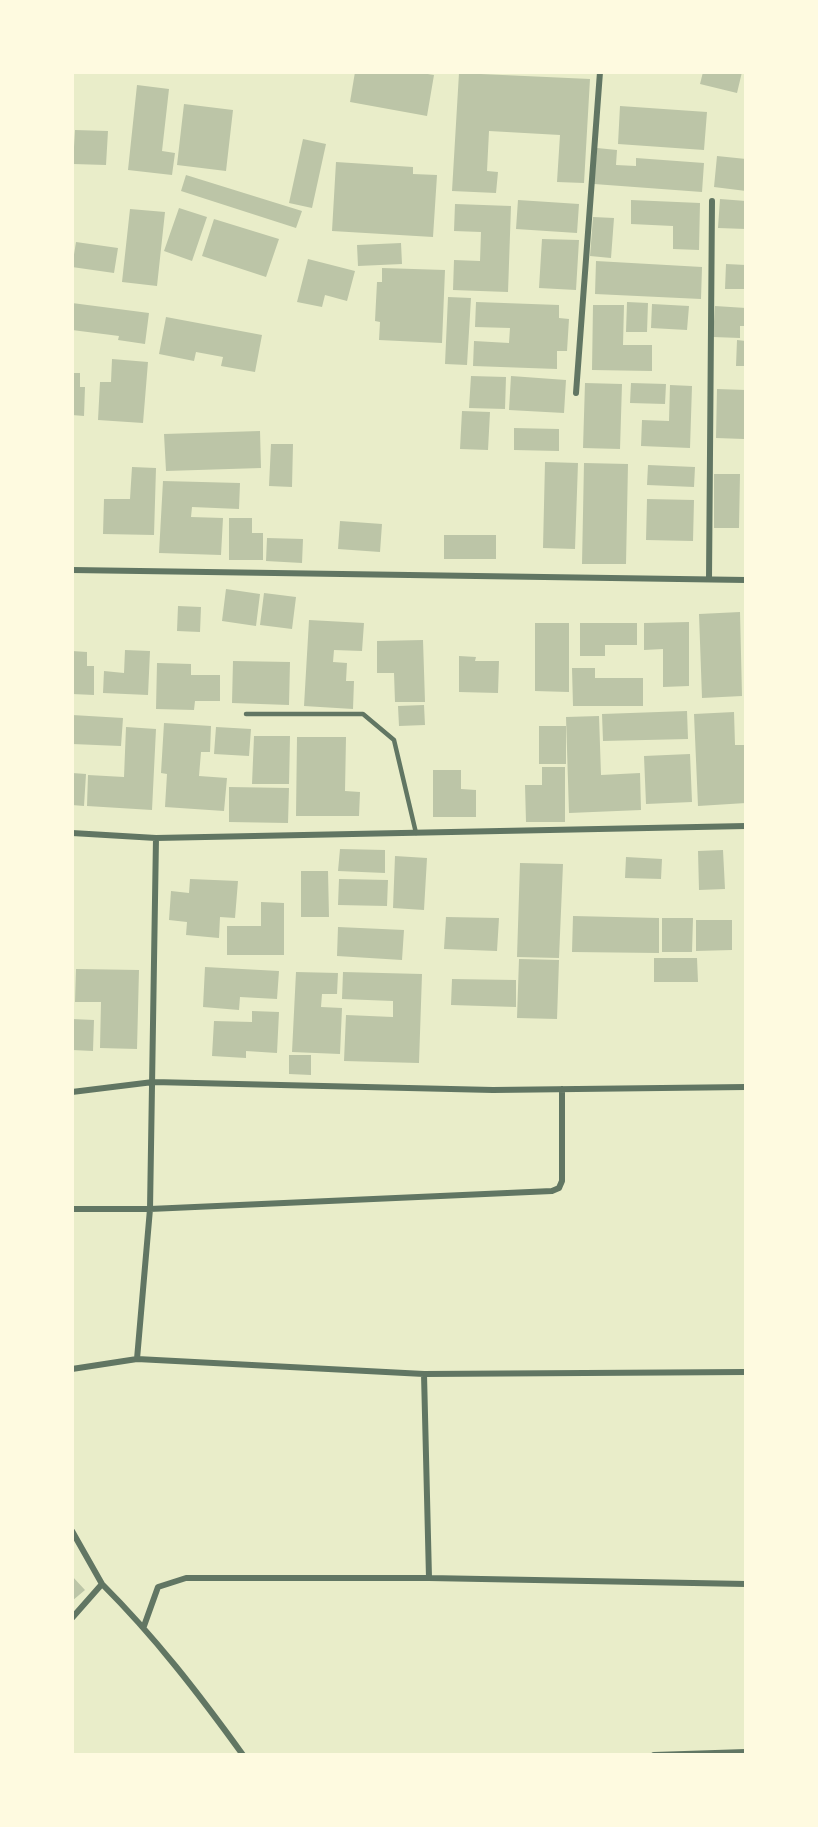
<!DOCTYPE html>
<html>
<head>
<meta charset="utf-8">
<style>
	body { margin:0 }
	#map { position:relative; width:818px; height:1827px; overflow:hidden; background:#e9edc9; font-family:"Archivo Narrow",sans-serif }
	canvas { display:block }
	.frame { position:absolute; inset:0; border:74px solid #fefae0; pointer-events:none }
</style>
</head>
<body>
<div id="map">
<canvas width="818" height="1827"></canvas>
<div class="frame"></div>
</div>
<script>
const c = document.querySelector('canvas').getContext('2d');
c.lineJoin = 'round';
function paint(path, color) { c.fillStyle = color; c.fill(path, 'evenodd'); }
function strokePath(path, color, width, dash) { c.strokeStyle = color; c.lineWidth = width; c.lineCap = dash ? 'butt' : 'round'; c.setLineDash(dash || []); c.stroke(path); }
const building = new Path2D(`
	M355,72h60l19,3 -7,41 -77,-14z
	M703,72h39l-5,21 -37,-9z
	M459,73l131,6 -6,104 -27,-1 3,-47 -71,-4 -2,40 11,1 -2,21 -44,-2z
	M137,85l32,4 -7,62 13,2 -3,22 -44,-5z
	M184,104l49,6 -7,61 -49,-6z
	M620,106l87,6 -3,38 -86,-6z
	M75,130l33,1 -2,34 -33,-1z
	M303,139l23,5 -14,64 -23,-5z
	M597,148l20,2 -1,15 20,1v-8l68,5 -2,29 -108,-8z
	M717,156l29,3v32l-32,-4z
	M336,162l77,5v7l24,1 -4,62 -101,-6z
	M186,175l116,36 -6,17 -115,-37z
	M720,199l26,2v28l-28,-1z
	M518,200l61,4 -2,29 -61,-4z
	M631,200l69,3 -1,47 -26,-1v-23l-42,-2z
	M455,204l56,2 -3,86 -55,-2 1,-30 26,1 1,-29 -27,-1z
	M179,208l28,9 -15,44 -28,-10z
	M130,209l35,3 -8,74 -35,-4z
	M593,217l21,1 -3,40 -21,-2z
	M214,219l65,20 -13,38 -64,-21z
	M542,239l37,1 -3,50 -37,-2z
	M76,242l42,6 -4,25 -42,-6z
	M401,243l1,21 -44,2 -1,-21z
	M308,259l47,12 -8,30 -22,-6 -3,12 -25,-5z
	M596,261l106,6 -1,32 -106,-5z
	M726,264l20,1v24h-21z
	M382,268l63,2 -3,73 -63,-3 1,-18 -5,-1 2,-39h5z
	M448,297l23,1 -4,67 -22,-1z
	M476,302l83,3v13l10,1 -2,32h-10v18l-84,-3 1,-25 35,2 1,-15 -35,-1z
	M627,302l21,1 -1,29h-21z
	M72,303l77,10 -4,31 -27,-4 1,-4 -47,-6z
	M652,304l37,2 -2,24 -36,-2z
	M593,305h31l-1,40h29v26l-60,-1z
	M715,306l31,2v18h-6v12l-27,-1z
	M166,317l96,18 -7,37 -34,-6 2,-9 -27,-5 -2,9 -35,-7z
	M737,340l9,1v25h-10z
	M112,359l36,3 -5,61 -45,-3 2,-38h11z
	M72,373h8v14h5l-1,29 -12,-1z
	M471,376l35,1 -1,32 -36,-1z
	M511,376l55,4 -2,33 -55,-3z
	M585,383l37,1 -2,65 -37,-1z
	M631,383l35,1 -1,20 -35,-1z
	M670,385l22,1 -2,62 -49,-2 1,-26 27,1z
	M717,389l29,1 -2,49 -28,-1z
	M462,411l28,1 -2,38 -28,-1z
	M514,428l45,1v22l-45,-1z
	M260,431l1,37 -95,3 -2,-37z
	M271,444h22l-1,43 -23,-1z
	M545,462l33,1 -3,86 -32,-1z
	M584,463l44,1 -2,100h-44z
	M648,465l47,2 -1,20 -47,-2z
	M132,467l24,1 -2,67 -51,-1 1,-35h26z
	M714,474h26l-1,54h-25z
	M163,481l77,2 -1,26 -47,-2 -1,10 32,1 -2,37 -62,-2z
	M647,499l47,1 -1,41 -47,-1z
	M229,518h23v15h11v27h-34z
	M340,521l42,3 -2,28 -42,-3z
	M444,535h52v24h-52z
	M267,538l36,1 -1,24 -36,-2z
	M226,589l34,5 -4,32 -34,-5z
	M264,593l32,4 -4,32 -32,-4z
	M178,606l23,1 -1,25 -23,-1z
	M740,612l2,84 -40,2 -3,-84z
	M309,620l55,3 -2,28 -28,-1 -1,12 14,1 -1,18h8l-1,28 -49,-3z
	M689,622v64l-26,1v-38l-19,1v-27z
	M535,623h34v69l-34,-1z
	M580,623h57v22h-32v11h-25z
	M423,640l2,62h-30l-1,-29h-17v-32z
	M125,650l25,1 -2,44 -45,-2 1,-22 20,2z
	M72,651l15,1v14h7v29l-22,-1z
	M459,656l17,1 -1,4h24l-1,32 -39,-1z
	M233,661l57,1 -1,43 -57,-2z
	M157,663l34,1v11h29v26h-25l-1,9 -38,-1z
	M572,668h23v10h48v28h-70z
	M424,705l1,20 -26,1 -1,-20z
	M687,711l1,28 -85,2 -1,-27z
	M734,712l1,33h11v58l-48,3 -4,-92z
	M72,715l51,3 -2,28 -49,-2z
	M599,716l2,59 39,-2 1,37 -72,3 -3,-96z
	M164,723l47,3 -1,26h-9l-2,24 28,2 -3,33 -59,-4 2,-33 -6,-1z
	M539,726h27v38h-27z
	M126,727l30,2 -4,81 -65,-4 1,-31 36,2z
	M216,727l35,2 -2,27 -35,-2z
	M254,736h36l-1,48h-37z
	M297,737h49l-1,54 15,1 -1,24h-63z
	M690,754l2,48 -46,2 -2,-48z
	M542,767h23v55h-39l-1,-37h17z
	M433,770h28v19l15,1v27h-43z
	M72,773l14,1 -2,32 -12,-1z
	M229,787l60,1 -1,35 -59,-1z
	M340,849l45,1v23l-47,-2z
	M723,850l2,39 -26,1 -1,-39z
	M395,856l32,2 -3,52 -31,-2z
	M626,857l36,2 -1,20 -36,-1z
	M520,863l43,1 -4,94 -42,-1z
	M301,871h27l1,46h-28z
	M190,879l48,2 -3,37 -15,-1 -1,21 -33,-3 1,-13 -18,-2 2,-29 18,2z
	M339,879l49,1 -1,26 -49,-1z
	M261,902l23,1v52h-57v-29h34z
	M573,916l86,2v35l-87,-1z
	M446,917l53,1 -2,33 -53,-2z
	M662,918h31l-1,34h-30z
	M696,920h36v30l-36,1z
	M338,927l66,3 -2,30 -65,-4z
	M654,958h43l1,24h-44z
	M519,959l40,1 -2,59 -40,-1z
	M205,967l74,4 -2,28 -37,-2 -1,13 -36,-3z
	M76,969l63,1 -2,79 -37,-1 1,-46h-26z
	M296,972l42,1 -1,21h-15l-1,13 21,1 -2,46 -48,-2z
	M343,972l79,2 -3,89 -75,-2 2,-46 47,2v-16l-51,-2z
	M452,979l64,1v27l-65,-2z
	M252,1011l27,1 -2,41 -31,-2v7l-34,-2 2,-35 38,1z
	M72,1019l22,1 -1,31 -21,-1z
	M289,1055h22v20l-22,-1z
	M72,1576l13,14 -13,11z`);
const service = new Path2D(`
	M246,714h117l31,26 22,93`);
const minor = new Path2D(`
	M576,393l24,-321
	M72,570l674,10
	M709,579l3,-378
	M72,833l84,5 590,-12
	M72,1092l81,-10 340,8 253,-3
	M72,1209h78l402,-18 7,-3 3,-7v-92
	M137,1359l13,-150 6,-371
	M72,1369l65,-10 287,15 322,-2
	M424,1374l5,204
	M72,1531l30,53 -30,34
	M102,1584c53,53 97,110 141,171
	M144,1626l14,-39 28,-9h243l317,6
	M654,1755l92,-3`);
paint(building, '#bcc5a7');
strokePath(service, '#617663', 4.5);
strokePath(minor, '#617663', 6);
</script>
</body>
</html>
